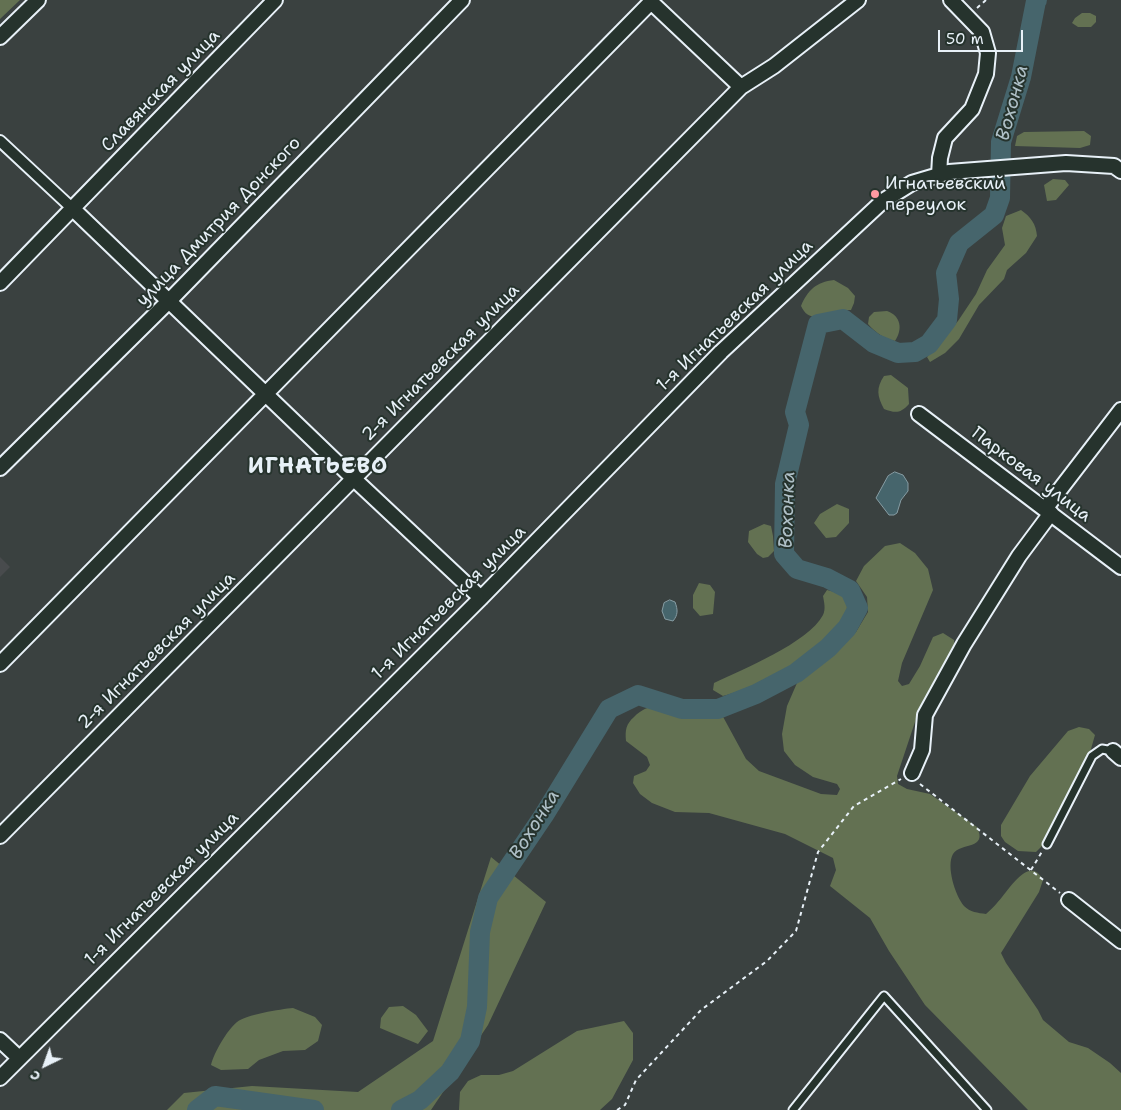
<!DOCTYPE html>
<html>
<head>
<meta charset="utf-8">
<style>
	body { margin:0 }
	#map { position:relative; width:1121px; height:1110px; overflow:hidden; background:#3a4140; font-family:"Shantell Sans",sans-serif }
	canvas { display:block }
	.north { position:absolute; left:20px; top:1040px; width:50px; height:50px; -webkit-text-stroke:4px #26332d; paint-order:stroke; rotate:222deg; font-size:14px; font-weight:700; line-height:20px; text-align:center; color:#e8f1f8 }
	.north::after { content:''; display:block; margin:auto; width:18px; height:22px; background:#e8f1f8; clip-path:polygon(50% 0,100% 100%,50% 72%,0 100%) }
	.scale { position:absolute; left:938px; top:30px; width:85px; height:22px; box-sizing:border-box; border:2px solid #e8f1f8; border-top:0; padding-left:6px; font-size:15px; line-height:18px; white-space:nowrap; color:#e8f1f8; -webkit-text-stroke:4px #26332d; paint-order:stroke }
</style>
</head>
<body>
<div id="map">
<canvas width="1121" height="1110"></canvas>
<div class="north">С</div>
<div class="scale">50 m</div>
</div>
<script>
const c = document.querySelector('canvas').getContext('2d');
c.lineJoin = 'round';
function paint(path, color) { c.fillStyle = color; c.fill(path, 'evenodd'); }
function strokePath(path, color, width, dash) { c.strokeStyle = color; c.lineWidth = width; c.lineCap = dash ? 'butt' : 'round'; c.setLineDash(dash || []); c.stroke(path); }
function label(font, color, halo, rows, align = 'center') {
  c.font = font + ' "Shantell Sans",sans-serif'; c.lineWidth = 4; c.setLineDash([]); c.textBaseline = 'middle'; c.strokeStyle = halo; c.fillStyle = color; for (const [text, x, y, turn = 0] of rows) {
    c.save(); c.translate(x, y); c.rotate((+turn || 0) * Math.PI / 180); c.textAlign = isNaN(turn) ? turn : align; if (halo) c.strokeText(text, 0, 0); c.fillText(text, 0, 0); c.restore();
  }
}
const built = new Path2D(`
	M0,557l10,10 -10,10z`);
const green = new Path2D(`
	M0,0h20l-20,19z
	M1082,13h8l6,3v6l-5,5h-13l-6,-4 3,-5z
	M1084,131l7,5 -1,9 -10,3 -65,-2 2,-10 7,-4z
	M1053,179l12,1 4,5 -13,15 -9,1 -3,-16z
	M1021,210c10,7 15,14 16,26l-11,17 -19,17 -3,9 -25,26 -20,34 -14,14 -15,9 -3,-5 31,-36 18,-27 11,-24 18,-25 -3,-17 4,-12z
	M834,280l14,8 7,8 -1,7 -3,7c-5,0 -9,0 -13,1 -15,2 -28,14 -37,-5 7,-16 15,-24 33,-26z
	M887,311c14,5 16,18 8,30 -12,-3 -19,-8 -27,-17l1,-7 5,-5z
	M891,375l17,13 1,16c-9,10 -14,9 -25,5 -7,-13 -8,-21 0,-33z
	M837,504l12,5v14l-13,14 -10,1 -12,-15 6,-9z
	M764,524l7,2 2,10 1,15 -6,6 -5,1 -6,-4 -9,-12 1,-11z
	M900,543l15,10 13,16 5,21 -31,73 -4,18 4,5 7,-2 11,-18 13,-29 10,-4 11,7 1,10 -36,60 -22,66 1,8 9,5 23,5 47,33c11,23 -16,15 -24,27 -7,12 2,41 11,52 6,6 14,7 22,8 4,-4 8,-7 11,-11 10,-10 32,-50 46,-23l-4,12 -38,61 5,10 32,47 5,10 26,22 19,6 22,15 11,10v37h-93l-103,-105 -36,-54 -19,-33 -40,-32 6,-16 -3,-12 -48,-24 -76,-21 -34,-1 -23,-9 -12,-9 -7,-11 1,-7 12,-5 4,-6 -3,-8 -21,-16c-1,-11 0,-17 8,-24 22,-22 36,-2 61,1 7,1 18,-3 26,-5l25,46 13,12 62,23 16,1 3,-6 -3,-5 -24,-7 -18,-12 -11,-14 -2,-17 5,-28 10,-23 59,-51 12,-20 -1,-15 -11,-16 8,-15 21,-20z
	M699,583l11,2 5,7 -2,22 -13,2 -7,-8v-13z
	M827,590l16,4c2,3 4,7 4,11 2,20 -41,52 -57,63 -18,11 -47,23 -67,28l-10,-6 1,-7c29,-14 94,-40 109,-68 3,-6 1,-13 0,-19z
	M1079,727l10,2 6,6 -6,21 -45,88 -8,8 -18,-1 -13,-9 -4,-6v-11l29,-49 38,-45z
	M491,857l55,45 -58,123 -57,85h-264l17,-17 68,-7 106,6 75,-51z
	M403,1006l13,9 12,16 -10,13 -38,-16 1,-10 8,-11z
	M293,1008l22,9 7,8 -4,16 -13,9 -22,1 -24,9 -11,9 -27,1 -10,-5c3,-12 16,-35 26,-43 8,-7 44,-13 56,-14z
	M624,1021l9,12v27l-21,39 -12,11h-141l1,-18 8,-11 13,-6h18l14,-4 64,-40z`);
const water = new Path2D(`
	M895,472l8,3 5,8v8l-7,9 -4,13 -3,2h-5l-13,-17 12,-22z
	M670,600l5,2c3,8 3,13 -2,19l-8,-2 -3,-8 2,-8z`);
const river = new Path2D(`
	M197,1110l18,-14 99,14
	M401,1110l19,-10 30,-28 20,-31 7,-34 3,-75 8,-34 56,-83 65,-106 29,-14 44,14h36l38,-15 40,-21 32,-25 19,-20 11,-20 -8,-18 -23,-12 -30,-9 -13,-15 1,-70 14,-59 -4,-13 23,-88 25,-5 31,24 24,10 17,-1 14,-8 18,-24 2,-21 -3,-26 13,-30 35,-28 6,-17 1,-56 20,-65 15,-76 1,-1`);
const path = new Path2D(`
	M977,8l9,-8
	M920,784l140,109
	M1031,870l12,-20
	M617,1110l8,-5 11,-25 65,-70 66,-49 29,-30 22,-79 36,-46 47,-27`);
const service = new Path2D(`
	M1047,844l45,-88 10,-7 11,2
	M793,1110l91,-114 103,114`);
const pedestrian = new Path2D(`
	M0,141l73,68`);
const minor = new Path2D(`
	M0,37l38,-37
	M939,175l1,-17 5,-20 27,-29 14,-35 2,-21 -6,-21 -31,-32
	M73,209l280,269 128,120
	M0,283l275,-283
	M919,414l202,153
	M0,468l170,-168 292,-300
	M1045,509l76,-99
	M0,664l651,-662 90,85
	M1113,751l8,7
	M912,773l10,-23 3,-35 39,-71 55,-88 32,-43
	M0,836l741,-749 33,-21 84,-66
	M1069,900l52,41
	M0,1040l19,18
	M0,1078l481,-480 240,-246 162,-151 29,-18 37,-11 117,-9 48,3 7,5`);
const markers = [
	[875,194,5,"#ff9aa2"]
];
const streetNames = [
	["Славянская улица",161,91,-46],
	["улица Дмитрия Донского",219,222,-46],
	["1-я Игнатьевская улица",735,316,-44],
	["2-я Игнатьевская улица",441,363,-45],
	["Парковая улица",1031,475,37],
	["1-я Игнатьевская улица",449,603,-45],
	["2-я Игнатьевская улица",157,651,-45],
	["1-я Игнатьевская улица",162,889,-45]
];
const poiNames = [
	["Игнатьевский",885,184],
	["переулок",885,205]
];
const waterNames = [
	["Вохонка",1013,103,-75],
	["Вохонка",788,510,-88],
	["Вохонка",535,825,-58]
];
const districtNames = [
	["ИГНАТЬЕВО",318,467]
];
paint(built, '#484b4d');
paint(green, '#637152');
paint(water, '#46656c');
strokePath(water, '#879da4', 1);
strokePath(river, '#46656c', 20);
strokePath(service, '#e8f1f8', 11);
strokePath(pedestrian, '#e8f1f8', 14);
strokePath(minor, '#e8f1f8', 18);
strokePath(path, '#e8f1f8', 2, [4, 4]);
strokePath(service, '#26332d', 7);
strokePath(pedestrian, '#26332d', 10);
strokePath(minor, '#26332d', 14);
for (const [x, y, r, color] of markers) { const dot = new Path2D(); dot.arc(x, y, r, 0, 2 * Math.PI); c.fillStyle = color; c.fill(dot); strokePath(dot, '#26332d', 2); }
label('18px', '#e8f1f8', '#26332d', streetNames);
label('18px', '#e8f1f8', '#26332d', poiNames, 'left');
label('italic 19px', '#afc0c7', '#26332d', waterNames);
c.letterSpacing = '1px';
label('bold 22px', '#e8f1f8', '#26332d', districtNames);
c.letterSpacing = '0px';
</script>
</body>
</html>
